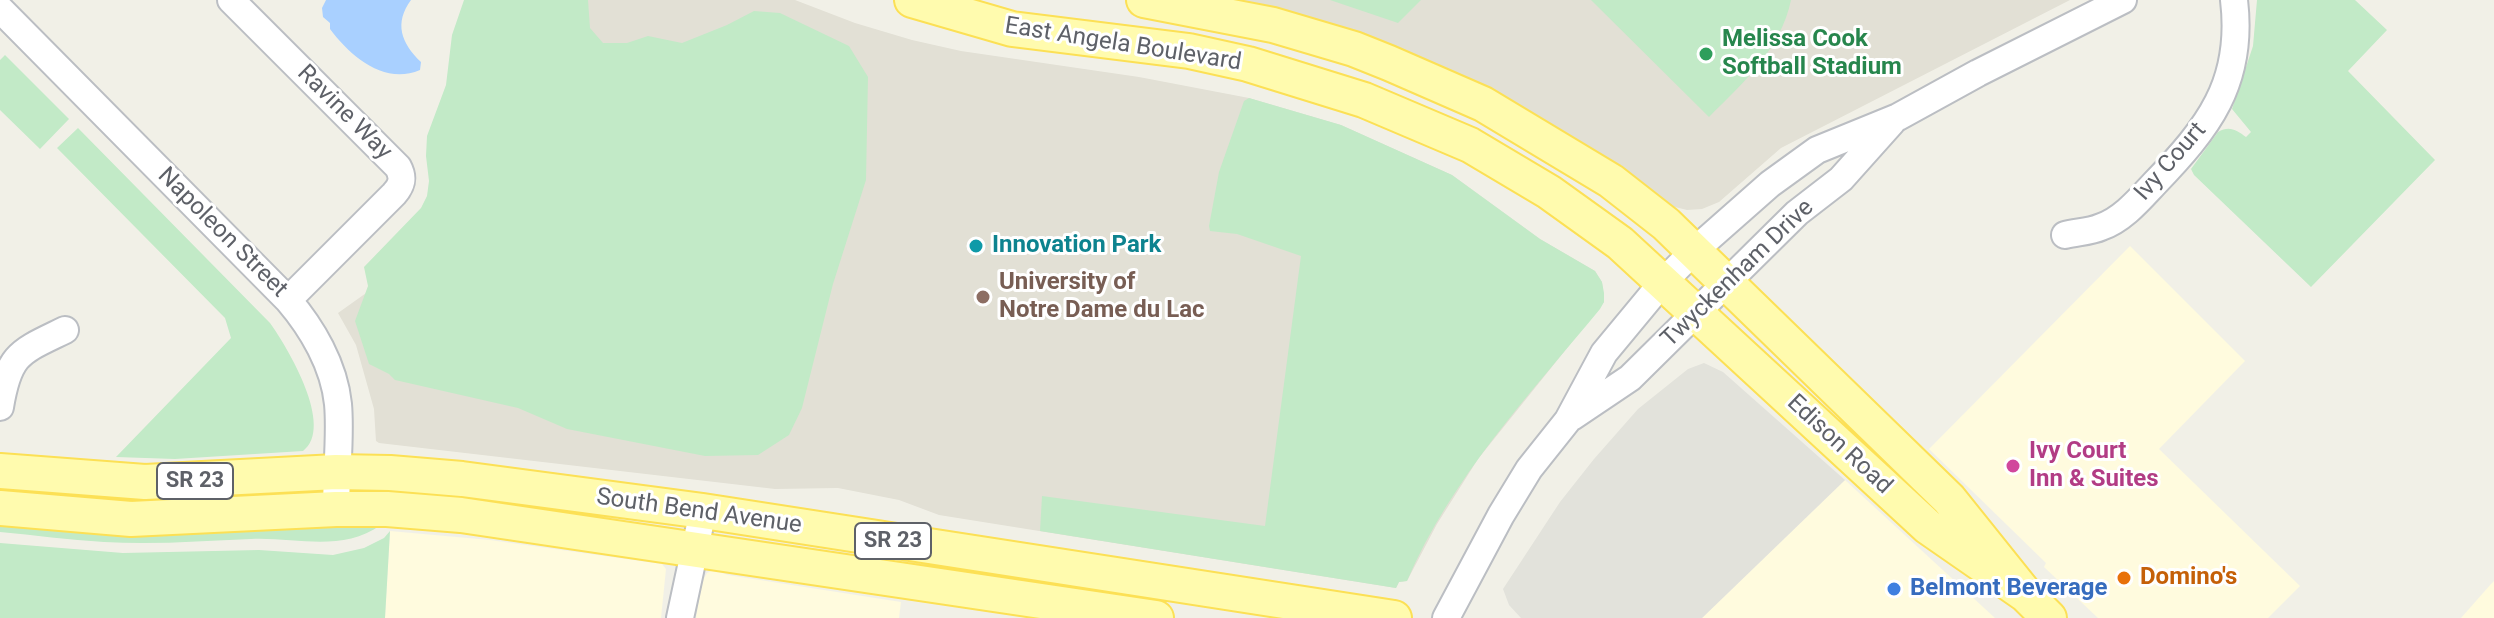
<!DOCTYPE html>
<html>
<head>
<meta charset="utf-8">
<style>
	body { margin:0 }
	canvas { display:block; background:#f1f0e7 }
</style>
</head>
<body>
<canvas width="2494" height="618"></canvas>
<script>
const c = document.querySelector('canvas').getContext('2d');
c.lineJoin = 'round';
function paint(path, color) { c.fillStyle = color; c.fill(path, 'evenodd'); }
function strokePath(path, color, width, dash) { c.strokeStyle = color; c.lineWidth = width; c.lineCap = dash ? 'butt' : 'round'; c.setLineDash(dash || []); c.stroke(path); }
function label(font, color, halo, rows, align = 'center') {
  c.font = font + ' Roboto,sans-serif'; c.lineWidth = 6; c.setLineDash([]); c.textBaseline = 'middle'; c.strokeStyle = halo; c.fillStyle = color; for (const [text, x, y, turn = 0] of rows) {
    c.save(); c.translate(x, y); c.rotate((+turn || 0) * Math.PI / 180); c.textAlign = isNaN(turn) ? turn : align; if (halo) c.strokeText(text, 0, 0); c.fillText(text, 0, 0); c.restore();
  }
}
const commercial = new Path2D(`
	M2130,246l115,115 -86,88 141,137 -32,32h-170l-54,-51 2,-4 -117,-114z
	M1845,480l150,138h-293z
	M390,531l100,9 172,24 4,5 -5,49h-276z
	M713,570l15,5 173,27 -2,16h-203l6,-36 5,-9z
	M2494,581v37h-33l30,-34z`);
const industrial = new Path2D(`
	M1704,363l19,9 122,108 -143,138h-181l-12,-13 -6,-16 57,-87 34,-43 44,-50 50,-40z`);
const education = new Path2D(`
	M501,0h294l60,23 57,17 49,11 178,26 110,21 92,27 111,50 88,64 55,32 7,11 2,20 -126,157 -41,65 -30,57 -8,1 -3,6 -457,-73 -40,-15 -61,-12 -63,1 -396,-46 -3,-2 -2,-32 -18,-64 -18,-32 45,-32 48,-42z
	M1216,0h854l-289,148 -62,54 -17,7 -15,1 -16,-4 -25,-15z`);
const green = new Path2D(`
	M464,0h124l2,28 13,15h24l21,-7 34,7 45,-18 27,-14 26,2 69,33 19,31 -2,103 -33,104 -31,124 -13,27 -31,20 -53,1 -138,-27 -49,-21 -123,-28 -6,-6 -20,-10 -14,-43 13,-35 -4,-19 57,-59 6,-12 2,-15 -3,-25 1,-20 19,-51 6,-50z
	M1330,0h91l-23,23z
	M1591,0h200c-10,49 -48,83 -82,117z
	M2257,0h98l32,30 -39,41 87,89 -124,127 -117,-112 -3,-6 27,-37c11,-7 19,-2 28,5l5,-5 -19,-23 21,-63z
	M5,55l64,64 -29,30 -40,-39v-50z
	M1249,98l92,27 111,50 88,64 55,32 7,11 2,11v9l-4,7c-70,85 -149,169 -193,272l-8,1 -3,6 -356,-57 2,-35 223,30 36,-270 -64,-22 -27,-3 -1,-5 10,-54 25,-71z
	M78,128l192,195c18,25 65,104 33,128l-128,8 -59,-2 115,-119 -6,-20 -168,-170z
	M0,520l330,2 51,3c-40,28 -85,12 -130,14 -49,2 -98,6 -147,3 -35,-2 -70,-7 -104,-10z
	M390,531l-5,87h-385v-75l123,10 136,-3 74,5 31,-7 20,-10z`);
const water = new Path2D(`
	M326,0h85c-17,23 -10,43 10,62l-1,8c-36,15 -69,-13 -90,-41v-6l-7,-6 -1,-9z`);
const minor = new Path2D(`
	M231,0l167,167c6,11 4,18 -4,27l-106,106
	M0,9l288,291c24,28 46,65 50,104 3,33 -2,71 -2,105
	M2065,235c11,-3 25,-3 36,-8 21,-7 38,-27 53,-43 54,-56 90,-101 80,-184
	M0,407c9,-54 20,-55 65,-77
	M1572,417l58,-39 167,-165 44,-34 51,-57
	M680,618l23,-107
	M1446,618l55,-103 28,-46 39,-49 36,-67 58,-70 32,-32 76,-67 47,-34 81,-33 80,-44 145,-73`);
const major = new Path2D(`
	M912,0l100,29 177,22 59,13 116,36 106,45 79,47 71,51 308,284 98,68
	M1144,0l129,25 81,24 35,14 94,41 128,77 55,43 283,275 77,96 23,23
	M0,471l145,11 191,-10 54,1 72,6 241,32 691,107
	M0,508l131,11 205,-10h51l74,6 695,103`);
const markers = [
	[1706,54,8,"#2e9e5b"],
	[976,246,8,"#0f9aa8"],
	[983,297,8,"#8d6e63"],
	[2013,466,8,"#d1479c"],
	[2124,578,8,"#e8710a"],
	[1894,589,8,"#3f7fe0"]
];
const shields = [
	[195,481,76],
	[893,541,76]
];
const shieldNames = [
	["SR 23",195,481],
	["SR 23",893,541]
];
const leisureNames = [
	["Melissa Cook",1722,40],
	["Softball Stadium",1722,68]
];
const streetNames = [
	["East Angela Boulevard",1123,45,9],
	["Ravine Way",344,113,45],
	["Ivy Court",2171,162,-49],
	["Napoleon Street",222,233,45],
	["Twyckenham Drive",1738,274,-44],
	["Edison Road",1839,445,43],
	["South Bend Avenue",699,512,8]
];
const cultureNames = [
	["Innovation Park",992,246]
];
const educationNames = [
	["University of",999,283],
	["Notre Dame du Lac",999,311]
];
const hotelNames = [
	["Ivy Court",2029,452],
	["Inn & Suites",2029,480]
];
const foodNames = [
	["Domino's",2140,578]
];
const shopNames = [
	["Belmont Beverage",1910,589]
];
paint(commercial, '#fffbde');
paint(industrial, '#e2e2db');
paint(education, '#e2e0d5');
paint(green, '#c2eac7');
paint(water, '#a9d0ff');
strokePath(minor, '#bbbec3', 30);
strokePath(major, '#fce055', 38);
strokePath(minor, '#fff', 26);
strokePath(major, '#fffbae', 34);
for (const [x, y, r, color] of markers) { const dot = new Path2D(); dot.arc(x, y, r, 0, 2 * Math.PI); c.fillStyle = color; c.fill(dot); strokePath(dot, '#fff', 3); }
for (const [x, y, w] of shields) { const box = new Path2D(); box.roundRect(x - w / 2, y - 18, w, 36, 6); c.fillStyle = '#fff'; c.fill(box); strokePath(box, '#5e6168', 2); }
label('bold 22px', '#5e6168', null, shieldNames);
label('bold 24px', '#27864d', '#fff', leisureNames, 'left');
label('24px', '#5e6168', '#fff', streetNames);
label('bold 24px', '#0d838f', '#fff', cultureNames, 'left');
label('bold 24px', '#785e54', '#fff', educationNames, 'left');
label('bold 24px', '#b23c85', '#fff', hotelNames, 'left');
label('bold 24px', '#c56008', '#fff', foodNames, 'left');
label('bold 24px', '#366cbe', '#fff', shopNames, 'left');
</script>
</body>
</html>
